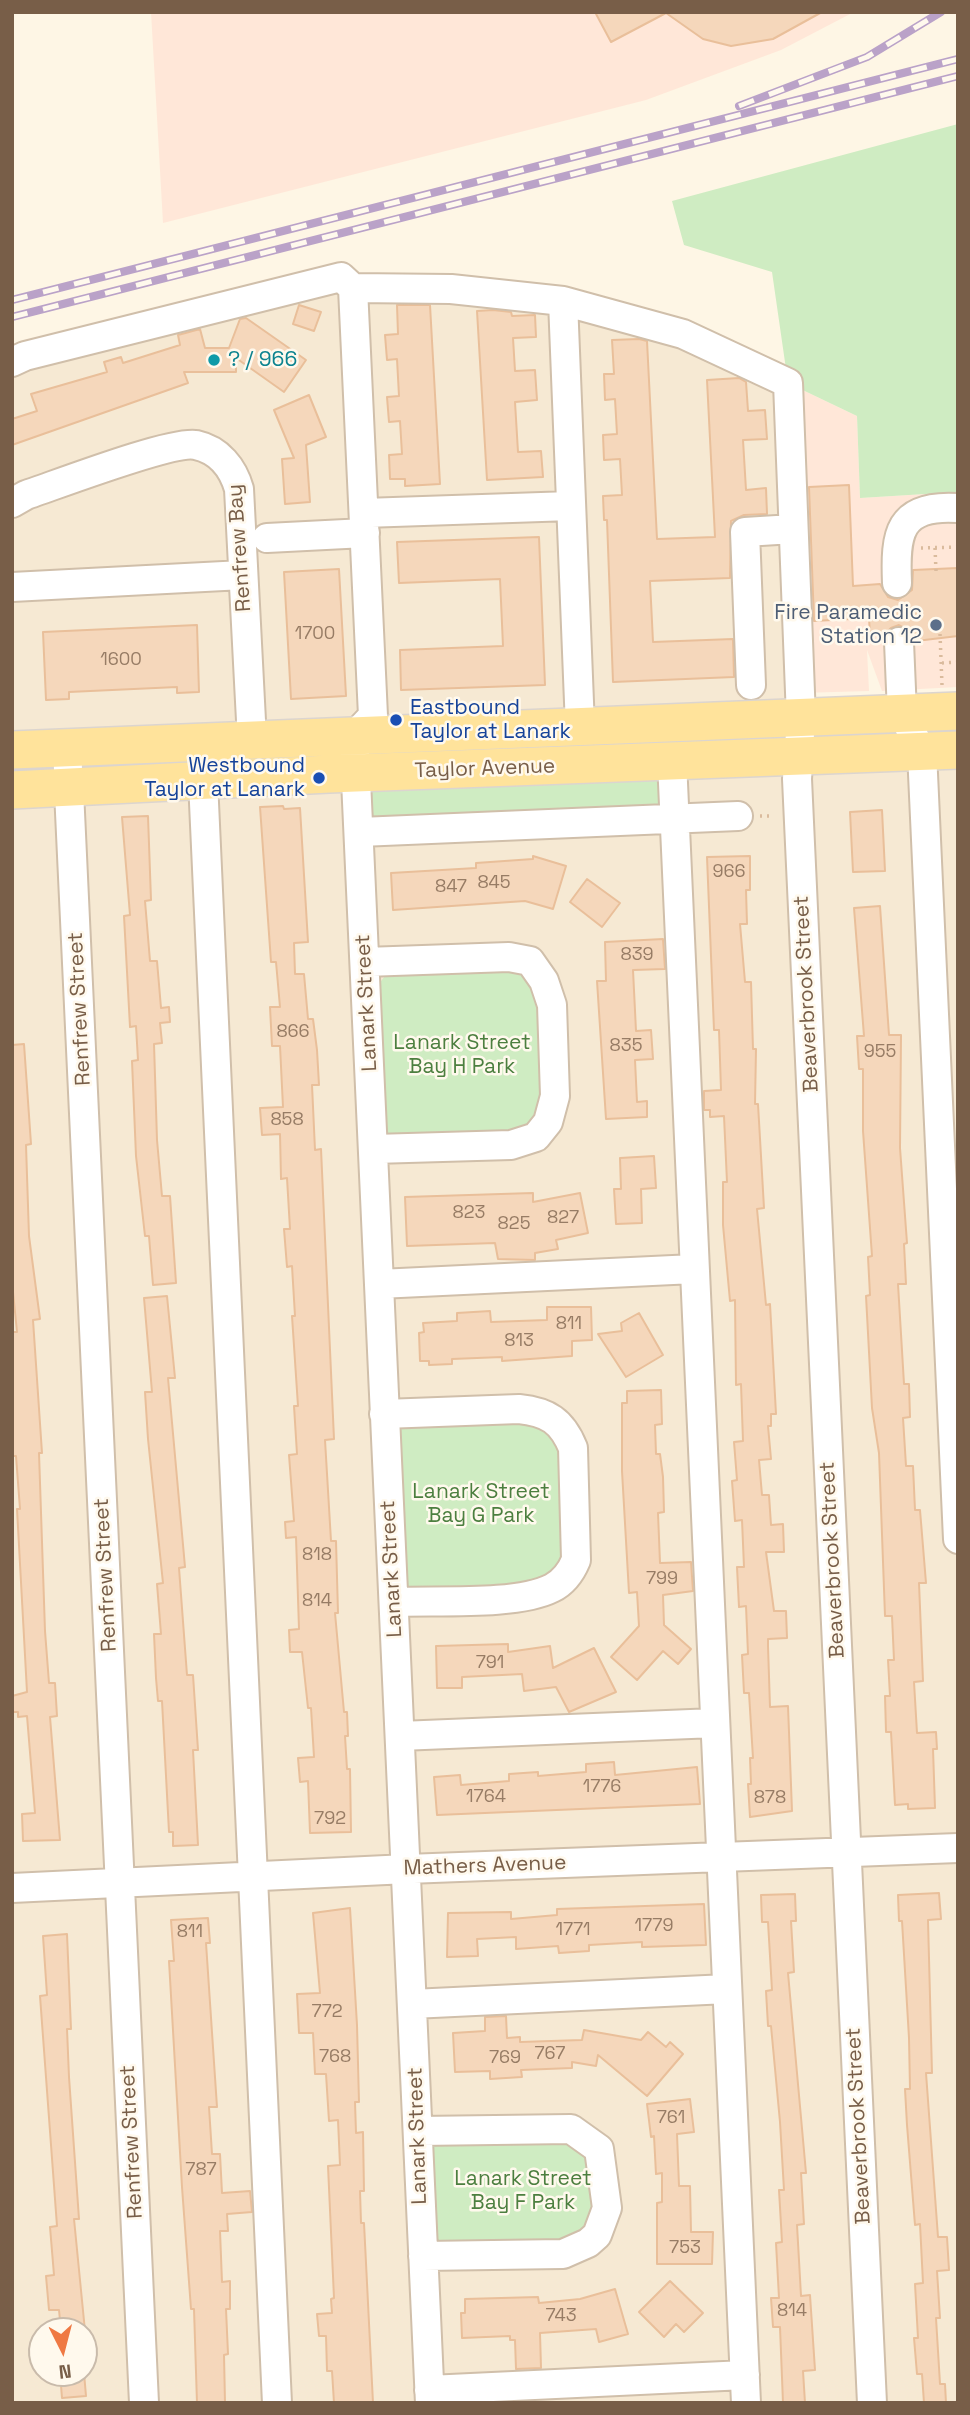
<!DOCTYPE html>
<html>
<head>
<meta charset="utf-8">
<style>
	body { margin:0 }
	#map { position:relative; width:970px; height:2415px; overflow:hidden; background:#fef6e5; font-family:"Space Grotesk",sans-serif }
	canvas { display:block }
	.frame { position:absolute; inset:0; border:14px solid #785e48; pointer-events:none }
	.north { position:absolute; left:28px; top:2317px; width:70px; height:70px; box-sizing:border-box; background:#fff9ed; border:2px solid #c9bbab; border-radius:50%; rotate:174deg; font-size:19px; font-weight:700; line-height:28px; text-align:center; color:#785e48 }
	.north::after { content:''; display:block; margin:auto; width:24px; height:32px; background:#ef7943; clip-path:polygon(50% 0,100% 100%,50% 72%,0 100%) }
</style>
</head>
<body>
<div id="map">
<canvas width="970" height="2415"></canvas>
<div class="frame"></div>
<div class="north">N</div>
</div>
<script>
const c = document.querySelector('canvas').getContext('2d');
c.lineJoin = 'round';
function paint(path, color) { c.fillStyle = color; c.fill(path, 'evenodd'); }
function strokePath(path, color, width, dash) { c.strokeStyle = color; c.lineWidth = width; c.lineCap = dash ? 'butt' : 'round'; c.setLineDash(dash || []); c.stroke(path); }
function label(font, color, halo, rows, align = 'center') {
  c.font = font + ' "Space Grotesk",sans-serif'; c.lineWidth = 5; c.setLineDash([]); c.textBaseline = 'middle'; c.strokeStyle = halo; c.fillStyle = color; for (const [text, x, y, turn = 0] of rows) {
    c.save(); c.translate(x, y); c.rotate((+turn || 0) * Math.PI / 180); c.textAlign = isNaN(turn) ? turn : align; if (halo) c.strokeText(text, 0, 0); c.fillText(text, 0, 0); c.restore();
  }
}
const residential = new Path2D(`
	M341,277l222,24 225,82 8,323 -784,35v-379z
	M958,750v1653h-946v-1600l660,-42zM42,2331h42v42h-42z`);
const commercial = new Path2D(`
	M151,12h703l-73,38 -135,50 -483,123z
	M788,383l69,33 3,82 98,-6v195l-76,4 -15,-41 2,41 -69,2z`);
const green = new Path2D(`
	M958,124v368l-98,6 -3,-82 -69,-33 -16,-111 -88,-27 -12,-44z
	M672,761l2,58 -314,13 -3,-58z
	M508,965l25,17 9,31 3,84 -10,25 -23,14 -113,4 -15,-9 -7,-145 13,-16z
	M384,1414l174,7 18,139 -22,28 -160,14z
	M550,2128l53,36 -15,79 -165,13 -4,-125z`);
const building = new Path2D(`
	M595,12h227l-49,27 -42,7 -28,-7 -37,-26 -55,29z
	M299,305l22,7 -7,19 -21,-7z
	M397,305h33l10,179 -35,2v-7h-15l-1,-24 13,-1 -2,-33 -11,1 -2,-25 12,-1 -2,-37 -10,1 -2,-25 13,-1z
	M493,310l18,2 1,4 23,-1 1,22 -23,1 2,33 20,-1 2,30 -22,2 3,50 23,-1 2,26 -56,3 -10,-169z
	M246,318l60,42 -22,32 -48,-34v14h-52l4,11 -176,62v-26l25,-8 -6,-17 76,-22 -3,-10 17,-5 2,6 57,-18 -2,-10 22,-6 5,19h24l11,-29z
	M639,339l8,2 10,198 58,-2 -8,-157 32,-2 7,4 2,29 17,-1 2,29 -24,1 3,50 20,-2 1,26 -23,1 -13,6 -1,57 -80,3 3,61 80,-3 1,38 -121,5 -6,-162h-3l-1,-24 19,-1 -2,-36 -16,1 -1,-25 14,-1 -2,-35 -10,1 -1,-26h10l-2,-34z
	M309,395l17,42 -20,8 4,57 -25,2 -3,-45 12,-1 -20,-48z
	M849,485l4,101 27,-2 8,13 10,3 14,-10 1,-20 45,-2v68l-42,5 -3,-8 -14,-8 -8,3 -7,7h-14l-1,-17 -55,3 -5,-134z
	M539,537l6,148 -144,5 -1,-40 103,-4 -3,-67 -101,4 -2,-41z
	M339,569l7,127 -55,3 -7,-127z
	M197,625l2,67 -22,1v-6l-108,5v7l-23,1 -3,-68z
	M283,806l1,3 16,-1 8,134 -14,1 1,31h9l4,45h5l4,31 2,35h-7l3,65 6,-1 13,290 -9,1 6,101h5l2,72h-3l9,99h3l1,24h-3l2,33h3l1,63 -41,1 -2,-52 -8,1 -2,-24 16,-1 -3,-49h-3l-6,-56h-12l-1,-22 10,-1 -3,-92 -10,1 -1,-16 9,-1 -5,-66 8,-1 -3,-48h4l-6,-90h3l-3,-50 -5,1 -3,-38h6l-3,-51 -6,1 -1,-45 -18,1 -2,-27 23,-1 -3,-61h-8l-2,-39h10l-4,-45h-5l-11,-155z
	M882,810l3,61 -32,1 -3,-60z
	M148,816l3,84 -6,1 5,60h7l4,47 8,-1 1,15 -10,1 2,20 -8,1 3,96 5,56h8l6,87 -23,2 -4,-49h-4l-9,-80 -4,-95 6,-1 -2,-34 -6,1 -6,-111 6,-1 -8,-98z
	M533,856l33,10 -13,43 -28,-8 -132,9 -2,-37 85,-5v-5l57,-4z
	M750,856v34h-4l1,34h-7l5,58h6l2,67h3l-1,55h3l6,104 -7,1 9,96 4,-1 6,110h-5v12h-3l3,33 -12,1 3,35h7l2,30 12,-1 1,28h-18l8,59h12l1,27 -19,1v7l2,61 18,-1 4,105 -42,6 -2,-33h3l-1,-26h3l-4,-65h-5l-2,-38 6,-1 -2,-48 -7,1 -2,-40h7l-2,-47 -7,1 -3,-40 5,-1 -3,-38 9,-1 -2,-57 -5,1 -1,-85 -5,1 -7,-76v-43h4l-3,-66 -14,1v-7h-6v-19l17,-1 -2,-60h-5l-7,-173z
	M587,879l33,24 -18,24 -32,-25z
	M880,906l9,129h12l-1,113 7,95 -3,1 2,40h-8l6,100h5l1,33 -7,1 3,48h7l2,44h5l6,73h-7l4,98 -9,1 3,51 19,-1 1,17h-4l2,59 -27,1v-5l-13,1 -4,-73h-5l-1,-36h5l-2,-36h6l-2,-44h-7l-6,-163 -7,-45 -6,-112 4,-1 -2,-38 4,-1 -9,-125v-62h-4l-2,-33h7l-10,-128z
	M663,939l2,30 -32,1 3,61 15,-1 2,29 -18,1 2,42 10,-1v16l-41,2 -9,-138h9l-1,-39z
	M24,1044l7,100 -5,1 3,91 11,83 -7,1 9,133h-3l6,178 4,52h6l2,33 -7,1 10,123 -37,1 -1,-27 13,-1 -8,-97 -9,1v-5h-6v-16l15,-4 -10,-183h3l-4,-53h-3l-1,-8v-116h5l-5,-50v-237z
	M654,1156l2,32 -15,1 1,34 -26,1 -2,-35h7l-1,-31z
	M533,1193v9l47,-9 8,40 -32,7 2,9 -23,4v7l-37,-1 -3,-16 -88,3 -2,-49z
	M167,1296l8,82h-7l17,189 -6,1 8,107h6l5,75h-5l5,95 -25,1v-14h-4l-7,-131h-4l-2,-23 -2,-44h7l-4,-50 6,-1 -15,-144 -3,-47h7l-8,-94z
	M547,1307h44l1,33 -20,1v15l-70,5v-4l-50,2v5l-23,1v-4h-9l-1,-28 5,-1 -1,-9 34,-2v-8l33,-2 1,11 56,-2z
	M639,1313l24,42 -37,22 -28,-43 24,-3 -1,-8z
	M661,1390l1,34 -7,1 1,29h4l3,23 1,35 -6,1 2,50 31,-1 2,29 -30,4 1,30 27,24 -13,15 -15,-13 -26,29 -26,-23 28,-31 -2,-34 -8,1 -7,-122v-68h5v-12z
	M508,1644v8l42,-6 3,22 41,-20 22,44 -47,20 -13,-25 -32,4 -2,-17 -60,3v11h-25l-1,-42z
	M614,1762l1,13 82,-8 3,37 -263,11 -3,-38 26,-2 1,10 48,-4v-7l29,-2v4l48,-4v-8z
	M939,1893l2,26 -13,1 4,153h-6l12,164h9l2,33 -12,1 3,47h-4l4,66h5l1,19h-22l-2,-29h-5l-3,-36h4l-3,-54 8,-1 -3,-59 -5,1 -8,-100 -2,-36h5l-1,-51 -7,-117h-3l-1,-26z
	M795,1894l1,27h-5l3,51 -6,1 18,200h-5l3,51 -7,1 4,71 9,-1 5,75 -12,1 2,32h-22l-3,-76h-7l-2,-29h8l-3,-55 6,-1 -3,-52h5l-4,-68 -9,-96h-3l-2,-35 6,-1 -4,-68h-6l-1,-27z
	M704,1904l2,41 -64,2v-5l-53,3v6l-30,2 -1,-7 -42,3v-12l-39,2 1,17 -31,1 1,-44 63,-1v7l46,-4v-6z
	M350,1908l7,117 2,77h-4l1,31 7,-1 1,59h-4l1,32h3l9,180h-39l-2,-32h-5l-1,-35h-7l-2,-22 15,-1 -1,-14 3,-1 -6,-132 12,-1 -2,-45 -9,1 -3,-47h-11l-2,-41h-14l-2,-39 23,-1 -7,-80z
	M208,1918l2,25h-4l11,164h-8l3,47h8l2,39 28,-2 2,21 -25,2 1,17h-8l2,51 8,-1v28h-4l2,45 -4,1 1,48h-28l-3,-94h-3l-9,-122 -13,-226h5l-3,-41z
	M67,1934l4,95h-4l2,48 10,142h-5l11,112h-24l-2,-21h-10l-3,-34 8,-1 -4,-48 7,-1 -17,-230 7,-1 -4,-59z
	M506,2016l1,22 13,-1v5l62,-2 2,-10 57,10 7,-8 18,15 4,-5 13,12 -36,42 -49,-41 -2,11 -24,-4v6l-51,2 1,7 -32,2v-8l-35,1 -2,-39 32,-2v-14z
	M690,2099l4,33 -17,2 2,52h11l1,46h22l-1,32h-55v-61l5,-1v-29l-6,1 -2,-38 -3,1 -4,-33z
	M670,2281l33,32 -19,19 -8,-8 -12,13 -25,-25z
	M615,2289l13,45 -29,8 -3,-13 -56,4 1,35 -25,1 -1,-29h-5v-4l-48,2 -1,-25h4v-14l73,-2 1,6 41,-4z
	M60,2373h24l2,23 -24,2z`);
const path = new Path2D(`
	M921,548l37,-1
	M935,548l1,23
	M940,634l2,51
	M942,663l16,-1
	M760,816h12`);
const minor = new Path2D(`
	M353,288l98,1 112,12 120,33 105,49 13,335 -4,61 75,1624
	M563,301l17,426
	M12,362l13,-6 316,-79 12,11 20,428 -19,20 76,1667
	M12,503l14,-8c30,-10 147,-55 170,-50 23,5 37,23 43,44l13,251
	M364,513l207,-7
	M267,538l98,-5
	M897,583c-2,-49 1,-79 61,-75
	M12,587l231,-12
	M899,642l3,71 20,39 36,787
	M751,685l-6,-153 48,-3
	M67,748l77,1655
	M672,761l74,1642
	M203,781l74,1622
	M360,832l378,-16
	M365,962l144,-5 21,4 14,20 8,24 3,91 -7,26 -12,15 -25,8 -137,4
	M379,1284l315,-15
	M384,1414l135,-5c29,3 43,12 54,39l3,112c-5,12 -12,22 -24,28 -35,18 -117,12 -158,14
	M400,1736l315,-13
	M12,1888l395,-19 551,-21
	M412,2004l315,-15
	M419,2131l152,-2 28,20 8,59 -10,27 -9,8 -25,11 -140,2
	M429,2390l316,-15`);
const major = new Path2D(`
	M12,750l946,-39
	M12,790l317,-16 629,-24`);
const rail = new Path2D(`
	M739,106l128,-49 74,-45
	M12,300l946,-241
	M12,317l946,-241`);
const markers = [
	[214,360,7,"#0f9aa8"],
	[936,625,7,"#5c6f8a"],
	[396,720,7,"#1a4fb4"],
	[319,778,7,"#1a4fb4"]
];
const numberNames = [
	["1700",315,634],
	["1600",121,660],
	["966",729,872],
	["845",494,883],
	["847",451,887],
	["839",637,955],
	["866",293,1032],
	["835",626,1046],
	["955",880,1052],
	["858",287,1120],
	["823",469,1213],
	["827",563,1218],
	["825",514,1224],
	["811",569,1324],
	["813",519,1341],
	["818",317,1555],
	["799",662,1579],
	["814",317,1601],
	["791",490,1663],
	["1776",602,1787],
	["1764",486,1797],
	["878",770,1798],
	["792",330,1819],
	["1779",654,1926],
	["1771",573,1930],
	["811",190,1932],
	["772",327,2012],
	["767",550,2054],
	["768",335,2057],
	["769",505,2058],
	["761",671,2118],
	["787",201,2170],
	["753",685,2248],
	["814",792,2311],
	["743",561,2316]
];
const cultureNames = [
	["? / 966",228,360]
];
const streetNames = [
	["Renfrew Bay",240,548,-94],
	["Taylor Avenue",485,769,-2],
	["Beaverbrook Street",807,994,-93],
	["Lanark Street",367,1003,-93],
	["Renfrew Street",80,1009,-93],
	["Beaverbrook Street",833,1560,-93],
	["Lanark Street",392,1569,-93],
	["Renfrew Street",106,1575,-93],
	["Mathers Avenue",485,1866,-2],
	["Beaverbrook Street",859,2126,-93],
	["Lanark Street",418,2136,-92],
	["Renfrew Street",132,2142,-93]
];
const serviceNames = [
	["Fire Paramedic",922,613],
	["Station 12",922,637]
];
const transitNames = [
	["Eastbound",410,708],
	["Taylor at Lanark",410,732],
	["Westbound",305,766,"right"],
	["Taylor at Lanark",305,790,"right"]
];
const parkNames = [
	["Lanark Street",462,1043],
	["Bay H Park",462,1067],
	["Lanark Street",481,1492],
	["Bay G Park",481,1516],
	["Lanark Street",523,2179],
	["Bay F Park",523,2203]
];
paint(residential, '#f6e9d3');
paint(commercial, '#ffe7d8');
paint(green, '#cfecc2');
paint(building, '#f5d7bb');
strokePath(building, '#e9bf9a', 2);
strokePath(minor, '#d0bfaa', 32);
strokePath(major, '#dcd5cf', 40);
strokePath(path, '#dabb9d', 3.5, [2, 5]);
strokePath(minor, '#fff', 28);
strokePath(major, '#ffe39b', 37);
strokePath(rail, '#baa2c8', 8);
strokePath(rail, '#fff9ed', 5, [16]);
for (const [x, y, r, color] of markers) { const dot = new Path2D(); dot.arc(x, y, r, 0, 2 * Math.PI); c.fillStyle = color; c.fill(dot); strokePath(dot, '#fff9ed', 2.5); }
label('18px', '#977c65', null, numberNames);
label('21px', '#0d838f', '#fff9ed', cultureNames, 'left');
label('21px', '#785e48', '#fff9ed', streetNames);
label('21px', '#4e5e75', '#fff9ed', serviceNames, 'right');
label('21px', '#164399', '#fff9ed', transitNames, 'left');
label('21px', '#4c7f3f', '#fff9ed', parkNames);
</script>
</body>
</html>
